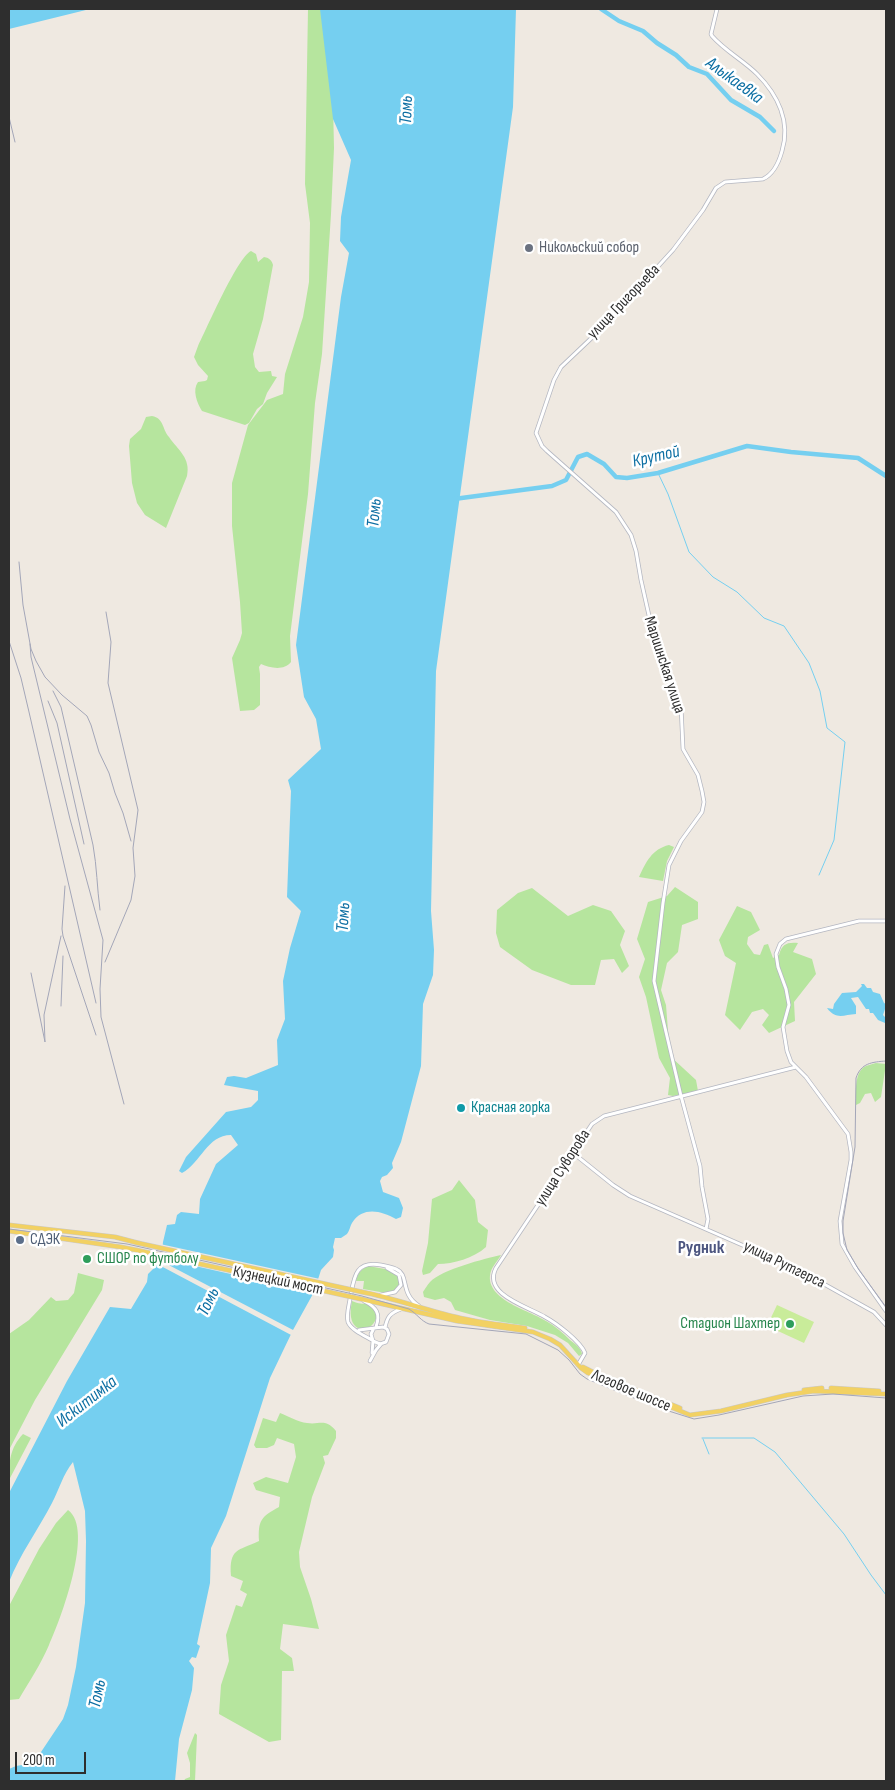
<!DOCTYPE html>
<html>
<head>
<meta charset="utf-8">
<style>
  body { margin:0 }
  #map { position:relative; width:895px; height:1790px; overflow:hidden; background:#efe9e1; font-family:"Sofia Sans Condensed",sans-serif }
  canvas { display:block }
  .frame { position:absolute; inset:0; border:10px solid #2e2e2e; pointer-events:none }
  .scale { position:absolute; left:15px; top:1752px; width:71px; height:22px; box-sizing:border-box; border:2px solid #2e2e2e; border-top:0; padding-left:6px; font-size:15px; line-height:18px; white-space:nowrap; color:#2e2e2e; -webkit-text-stroke:4px #fff; paint-order:stroke }
</style>
</head>
<body>
<div id="map">
<canvas width="895" height="1790"></canvas>
<div class="frame"></div>
<div class="scale">200 m</div>
</div>
<script>
const ctx = document.querySelector('canvas').getContext('2d');
ctx.lineJoin = 'round';
function paint(path, color) {
  ctx.fillStyle = color;
  ctx.fill(path, 'evenodd');
}
function trace(path, color, width, dash) {
  ctx.strokeStyle = color;
  ctx.lineWidth = width;
  ctx.lineCap = dash ? 'butt' : 'round';
  ctx.setLineDash(dash || []);
  ctx.stroke(path);
}
function write(font, color, halo, rows, align = 'center') {
  ctx.font = font + ' "Sofia Sans Condensed",sans-serif';
  ctx.lineWidth = 5;
  ctx.setLineDash([]);
  ctx.textBaseline = 'middle';
  ctx.strokeStyle = halo;
  ctx.fillStyle = color;
  for (const [text, x, y, turn = 0] of rows) {
    ctx.save();
    ctx.translate(x, y);
    ctx.rotate((+turn || 0) * Math.PI / 180);
    ctx.textAlign = isNaN(turn) ? turn : align;
    if (halo) ctx.strokeText(text, 0, 0);
    ctx.fillText(text, 0, 0);
    ctx.restore();
  }
}
const green = new Path2D(`
  M308,9H324L333,104L334,148L331,214L322,354L315,403L308,494L290,636L291,662C284,671 270,668 261,664L259,667L260,674V705L254,710L240,711L232,658L240,640L242,633L240,602L232,526V483L248,425L267,400L283,394L285,374L303,317L309,282L310,223L305,184Z
  M251,251L256,254L258,262L264,257C270,258 272,261 273,265L263,319L253,354L255,367L259,372L271,371L272,376L277,377L267,393L263,404L257,409L249,423L245,425L202,411C197,403 192,390 198,382L205,381L207,380L208,376L198,365L194,357L198,346C207,328 237,258 251,251Z
  M152,416C164,418 162,429 169,437C178,450 191,458 187,476L166,528L145,515L137,503L132,483L129,446L130,439L141,429L146,417Z
  M669,845L674,847L667,861L663,881L639,877C646,862 652,849 669,845Z
  M675,887L698,902V919L682,925L678,952L667,963L661,990L666,1005L670,1056L696,1080L698,1091L673,1096L668,1095L670,1078L659,1058L646,997L639,977L645,959L637,939L648,902L667,896Z
  M532,888L568,916L593,905L611,911L625,931L620,945L629,966L622,973L614,959L601,960L595,985H571L532,970L500,947L496,933L497,910L518,893Z
  M737,906L751,912L760,930L748,937L747,944L754,954L760,955L764,945L768,944L773,958L779,955C782,944 787,942 798,943L793,952L812,959L816,974L794,1002L795,1021L769,1033L762,1025L769,1015L763,1009L752,1012L740,1030L725,1015L736,963L725,956L719,940Z
  M876,1063L886,1064L881,1097L875,1102L871,1093L865,1094L860,1103L856,1105C856,1094 854,1074 864,1067C867,1065 873,1064 876,1063Z
  M459,1180L475,1200L478,1222L488,1230L486,1247C474,1258 453,1264 438,1264L430,1273L423,1275L422,1271L428,1243L432,1199L452,1190Z
  M501,1255C498,1260 493,1266 491,1271C482,1299 529,1310 546,1321C555,1326 563,1333 570,1340C575,1344 581,1348 582,1354L579,1356L568,1343L555,1335L527,1326L490,1320L455,1310L451,1302L444,1298L435,1300L424,1297L423,1292C425,1289 428,1284 430,1282C443,1269 484,1259 501,1255Z
  M368,1266L385,1269L397,1274L401,1283L395,1291L386,1293L363,1289L364,1281H356C357,1274 361,1269 368,1266Z
  M78,1273L104,1280L102,1290L35,1400L9,1450V1334L29,1320L51,1297L56,1301L68,1300L74,1293Z
  M352,1301C366,1308 367,1297 377,1315C374,1332 354,1335 351,1317C350,1312 351,1306 352,1301Z
  M280,1413C288,1416 298,1422 307,1423C320,1425 325,1418 336,1431V1438L328,1455L323,1456L325,1463L312,1497L299,1552L300,1567L311,1599L319,1629L283,1624L280,1649L292,1658L294,1671H282L281,1740L269,1742L219,1714L221,1685L229,1661L226,1635L236,1605L242,1607L247,1594L240,1590L243,1581L231,1576C229,1548 238,1551 259,1541C258,1520 261,1517 279,1507L280,1497L256,1490L253,1483L266,1477L288,1483L296,1457L294,1444L277,1438L274,1445L267,1448H256L254,1445L263,1418L276,1422Z
  M23,1434L31,1438L9,1480C9,1461 10,1448 23,1434Z
  M68,1510C95,1529 60,1621 49,1645C41,1664 29,1682 19,1699L9,1700V1606L39,1549L56,1523Z
  M195,1733L197,1735L195,1781H184L185,1779L190,1777V1763L187,1753Z`);
const pitch = new Path2D(`
  M777,1305L814,1322L804,1343L767,1326Z`);
const water = new Path2D(`
  M9,9H90L9,29Z
  M320,9H516L513,107L436,671L431,911L434,950L433,975L423,1004L421,1066L401,1142L392,1163L393,1168L387,1175L382,1177L380,1181L383,1192L399,1198L403,1208L401,1217L396,1219C381,1211 363,1206 352,1223C350,1226 350,1230 347,1234L341,1238H335L333,1247L334,1250L333,1257L321,1270L314,1292L293,1330L270,1378L226,1516L211,1548L210,1583L197,1644L200,1646L196,1658L192,1657L189,1661L194,1668L192,1690L179,1739L175,1781H9V1769L16,1766L28,1764L37,1758L63,1719L68,1705L76,1667L85,1603L86,1541L85,1511L73,1462C63,1474 59,1490 52,1503C38,1530 20,1554 9,1582V1493L67,1381L110,1307L131,1309L147,1282L148,1274L161,1261L163,1242L167,1225L175,1224L177,1215L181,1212L199,1214L200,1199L216,1164L238,1145L231,1135C207,1135 201,1163 182,1173L179,1171L186,1157L226,1112L251,1107L258,1100V1091L224,1085L227,1077L234,1076L246,1078L278,1065L277,1040L285,1019L283,981L290,948L301,911L287,897L291,791L288,780L321,749L316,719L304,697L296,645L341,297L349,253L340,241L341,217L351,160L333,119Z
  M861,984H864L867,988H871L873,992L880,994L884,1003L886,1004V1009H885L883,1015L886,1018L885,1023L878,1020L873,1013H870L869,1009H866L858,997L851,998L856,1006V1014C843,1015 836,1020 827,1008L833,1009L834,1004L842,993L856,992L862,986Z`);
const pier = new Path2D(`
  M160,1244L320,1279L316,1293L159,1258Z
  M161,1261L295,1331L293,1336L159,1265Z`);
const stream = new Path2D(`
  M658,473L668,494L689,552L713,577L737,592L764,618L784,626L809,663L820,691L827,728L845,742L834,840L819,875
  M702,1438H754L775,1452L844,1534L871,1575L886,1595
  M703,1439L709,1454`);
const river = new Path2D(`
  M601,9L619,21L643,31L657,43L676,55L689,67L707,74L731,100L760,117L774,131
  M454,499L552,486L566,480L578,457L587,454L604,464L616,477L627,478L658,473L747,446L791,452L858,458L886,476`);
const secondary = new Path2D(`
  M886,921H859L786,939L780,944L776,954L778,967L786,989L789,1005L783,1027L787,1051L791,1062L806,1077L848,1134L851,1152V1160L840,1221L842,1244L855,1267L886,1311
  M573,1153L613,1185L630,1196L797,1269L874,1312L886,1325
  M706,1229L708,1219L702,1187L700,1166L681,1096L654,981L663,903L669,865L681,841L702,812L704,802L702,791L698,775L683,749L681,706L652,629L641,580L636,551L631,535L616,512L547,451L542,446L536,433L554,380L561,367L600,330L673,250L703,210L716,188L725,182L763,179C774,174 779,162 782,151C791,122 778,95 757,74C743,60 725,51 712,36L711,34L717,9
  M381,1295L395,1292L401,1285L399,1275L387,1268
  M364,1301C376,1307 381,1313 376,1327
  M385,1328C387,1317 390,1313 401,1309
  M359,1330L383,1327L387,1329L389,1334L386,1342L380,1344L373,1341L371,1334L374,1328
  M372,1340C365,1336 351,1330 348,1322C346,1315 349,1306 350,1299C354,1279 354,1260 381,1265C386,1266 391,1267 396,1269C410,1275 399,1293 419,1306
  M372,1353L373,1341
  M370,1361L376,1350L381,1344
  M578,1365L585,1353C580,1341 556,1323 545,1317C529,1307 482,1295 496,1268L592,1124L604,1116L796,1067`);
const primary = new Path2D(`
  M9,1225L115,1237L138,1243
  M9,1231L121,1247L136,1250
  M362,1292C394,1298 425,1310 456,1317C479,1323 502,1325 525,1328
  M361,1299L457,1321L533,1332L550,1339L560,1345L581,1368L588,1373L690,1415L721,1411L787,1395L814,1391L886,1394
  M583,1367L599,1375
  M629,1387L680,1408
  M831,1388L879,1391
  M804,1390L822,1388`);
const tram = new Path2D(`
  M886,1061C872,1062 861,1063 856,1078L855,1147L843,1221V1233L847,1250L859,1270L886,1307
  M9,1229L127,1244L362,1296L409,1309C417,1314 421,1321 429,1324L526,1334L558,1350L569,1360L580,1374L587,1379L656,1407L694,1419L719,1415L803,1396L833,1394L886,1398`);
const rail = new Path2D(`
  M9,117L15,142
  M19,562L23,605L31,649L36,661L45,677L62,695L87,716L91,725L99,752L109,773L115,793L123,813L131,841
  M9,641L21,678L29,712L96,1003
  M30,644L31,657L70,819L103,940L100,989L101,1017L124,1104
  M53,691L61,707L93,845C97,867 97,888 100,910
  M48,701L57,723L84,844
  M65,886L62,929L63,936L96,1035
  M105,962L131,900L135,876L133,848L138,810L108,683L111,642L106,612
  M31,973L45,1042L44,1015L61,936
  M61,1006L63,956`);
const primaryBridge = new Path2D(`
  M138,1243L362,1292
  M136,1250L361,1299`);
const markers = [
  [529,248,5,"#6b7280"],
  [461,1108,5,"#0f9aa8"],
  [20,1240,5,"#5c6f8a"],
  [87,1259,5,"#2e9e5b"],
  [790,1324,5,"#2e9e5b"]
];
const worshipNames = [
  ["Никольский собор",539,248]
];
const streetNames = [
  ["улица Григорьева",624,302,-46],
  ["Мариинская улица",664,665,72],
  ["улица Суворова",563,1168,-57],
  ["улица Рутгерса",784,1265,26],
  ["Кузнецкий мост",278,1281,12],
  ["Логовое шоссе",631,1391,23]
];
const cultureNames = [
  ["Красная горка",471,1108]
];
const serviceNames = [
  ["СДЭК",30,1240]
];
const leisureNames = [
  ["СШОР по футболу",97,1259],
  ["Стадион Шахтер",780,1324,"right"]
];
const waterNames = [
  ["Алыкаевка",734,81,36],
  ["Томь",407,110,-88],
  ["Крутой",656,457,-13],
  ["Томь",375,513,-85],
  ["Томь",344,917,-87],
  ["Томь",209,1302,-64],
  ["Искитимка",87,1402,-38],
  ["Томь",98,1694,-78]
];
const neighbourhoodNames = [
  ["Рудник",701,1248]
];
paint(green, '#b6e59e');
paint(pitch, '#c9ec9a');
paint(water, '#75cff0');
paint(pier, '#efe9e1');
trace(stream, '#75cff0', 1);
trace(river, '#75cff0', 4.5);
trace(secondary, '#b4b7c1', 4.5);
trace(primary, '#c9c9c9', 5);
trace(secondary, '#fff', 3);
trace(primary, '#f2d163', 4);
trace(tram, '#a3a6b8', 1);
trace(rail, '#a3a6b8', 1);
trace(primaryBridge, '#c9c9c9', 5, []);
trace(primaryBridge, '#f2d163', 4);
for (const [x, y, r, color] of markers) {
  const dot = new Path2D();
  dot.arc(x, y, r, 0, 2 * Math.PI);
  ctx.fillStyle = color;
  ctx.fill(dot);
  trace(dot, '#fff', 2);
}
write('16px', '#5b616d', '#fff', worshipNames, 'left');
write('16px', '#2e2e2e', '#fff', streetNames);
write('16px', '#0d838f', '#fff', cultureNames, 'left');
write('16px', '#4e5e75', '#fff', serviceNames, 'left');
write('16px', '#27864d', '#fff', leisureNames, 'left');
write('italic 18px', '#0d6fa3', '#fff', waterNames);
write('bold 18px', '#4d5680', '#fff', neighbourhoodNames);
</script>
</body>
</html>
